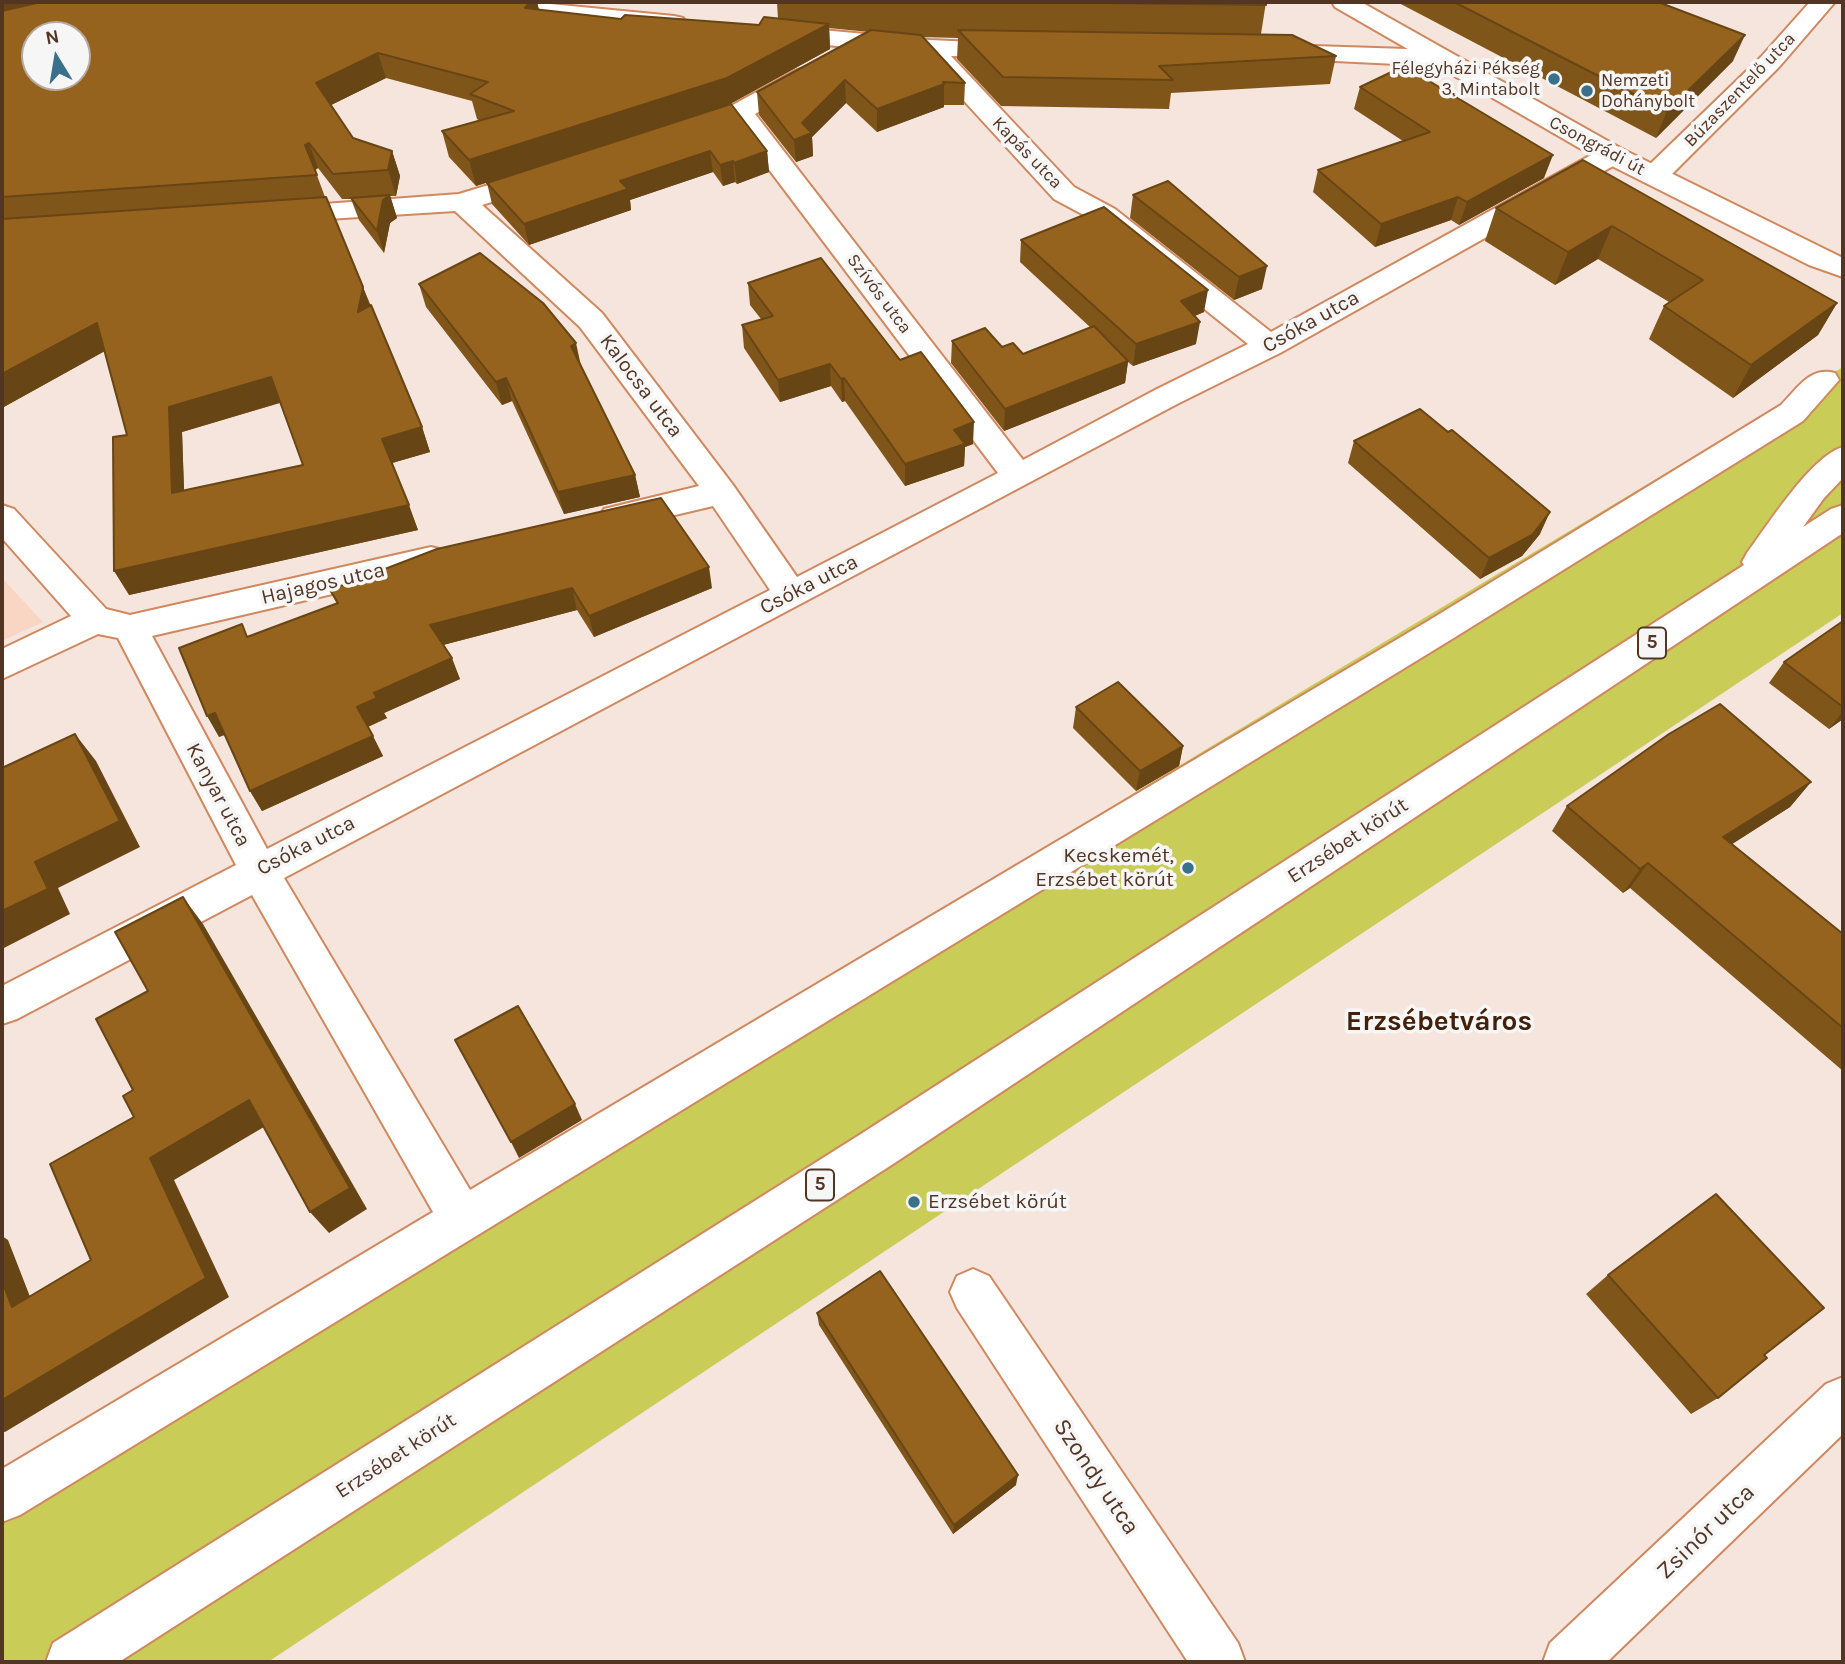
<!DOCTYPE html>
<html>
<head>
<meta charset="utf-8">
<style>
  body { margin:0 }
  #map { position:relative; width:1845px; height:1664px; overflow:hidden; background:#f5e5dd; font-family:Karla,sans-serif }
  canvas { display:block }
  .frame { position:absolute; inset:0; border:4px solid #533523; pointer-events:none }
  .north { position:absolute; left:21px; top:21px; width:70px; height:70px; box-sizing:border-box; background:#f6f6f6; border:2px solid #b5a9a2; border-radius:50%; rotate:349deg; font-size:19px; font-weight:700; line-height:28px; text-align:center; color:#533523 }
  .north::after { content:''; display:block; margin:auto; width:24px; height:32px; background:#39718b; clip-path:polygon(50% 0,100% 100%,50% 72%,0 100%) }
</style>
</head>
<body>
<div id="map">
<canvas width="1845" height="1664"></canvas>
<div class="frame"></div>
<div class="north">N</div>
</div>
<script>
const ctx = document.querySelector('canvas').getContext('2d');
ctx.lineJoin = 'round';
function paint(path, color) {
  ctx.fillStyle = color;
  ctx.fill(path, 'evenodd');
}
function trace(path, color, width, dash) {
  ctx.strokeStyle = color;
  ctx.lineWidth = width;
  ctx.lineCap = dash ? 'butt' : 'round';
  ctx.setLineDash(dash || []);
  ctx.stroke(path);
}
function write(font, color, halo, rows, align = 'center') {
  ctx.font = font + ' Karla,sans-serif';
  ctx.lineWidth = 7;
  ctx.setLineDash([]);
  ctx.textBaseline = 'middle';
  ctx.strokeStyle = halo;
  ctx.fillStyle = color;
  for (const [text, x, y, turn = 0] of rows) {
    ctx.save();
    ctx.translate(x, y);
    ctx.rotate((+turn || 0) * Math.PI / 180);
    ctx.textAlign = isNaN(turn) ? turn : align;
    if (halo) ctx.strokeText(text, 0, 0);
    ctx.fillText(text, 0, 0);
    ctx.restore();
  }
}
const built = new Path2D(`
  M2,578L43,622L2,641Z`);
const green = new Path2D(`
  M1843,367V613L268,1662H2V1480L1314,684Z`);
const street = new Path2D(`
  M444,2H530L674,16L683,18L686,23L683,28L674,30L456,9L447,7Z
  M1810,2H1835L1779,67L1664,182L1654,184L1644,182L1640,176L1644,170L1761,57Z
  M779,26L930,40L1017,44L1021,49L1017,54L1008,57L951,56L1074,187L1115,209L1271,332L1602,149L1612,147L1622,149L1626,155L1622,161L1280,353L1179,403L284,878L470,1190L1428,621L1781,405C1797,389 1810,366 1835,373L1839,380L1803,421L1452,639L20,1515L2,1522V1469L433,1212L252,895L17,1019L2,1024V986L236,865L118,638L98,634L2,679V649L71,616L2,538V505L14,509L106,609L130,615L431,547L443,550L448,559L443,568L431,571L152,636L267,849L770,590L713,506L616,529L604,525L599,517L604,509L699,486L580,327L455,211L280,222L270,220L266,214L270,208L459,194L541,169L551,171L555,177L551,183L482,205L602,313L733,485L797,577L998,473L734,123L688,137L679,135L675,129L679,123L731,106L795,71L804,68L813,71L817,76L813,81L755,114L1023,460L1157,389L1248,344L1095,221L1054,199L922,55L770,39L766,34L770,29Z
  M1282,45L1438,50L1447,53L1451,58L1447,63L1438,66L1273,58L1269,53L1273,48Z
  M973,1269L989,1276L1238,1643L1245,1662H1188L957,1308L950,1292L957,1276Z
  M1843,1377V1434L1607,1662H1543L1550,1643L1826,1384Z`);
const secondary = new Path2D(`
  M1332,2H1361L1622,149L1843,258V277L1809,265L1602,161L1335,7Z`);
const primary = new Path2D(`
  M1843,447V478L1824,498L1803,527L1831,509L1843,505V533L893,1164L119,1662H46L53,1643L861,1134L1744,565L1742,562L1747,553C1768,525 1811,456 1843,447Z`);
const wall = new Path2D(`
  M2,2H537L539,10L621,19L759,25L778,19L777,2H1266L1261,34L1336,56L1330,84L1171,93L1169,109L1001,106L957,59L958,38L922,37L965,83L964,105H944V107L877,132L846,103L812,137L813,156L796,162L759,115L757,92L869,32L829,28L830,49L730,104L476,186L449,157L442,131L480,121L477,119L472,101L386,78L331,105L353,138L392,151L400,176L396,196H390L397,218L390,223L384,253L359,220L351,199H342L318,168L315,170L325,197L422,427L430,452L392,463L418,530L129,595L127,435L105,351L2,408ZM280,403L303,465L184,491L182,432Z
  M1397,2H1658L1733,61L1656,138Z
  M1360,87L1544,178L1459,225L1451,220L1375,247L1313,192L1318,170L1403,141L1354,109Z
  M731,104L767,151L769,172L737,184L735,182L723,186L713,172L630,200L631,210L529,245L492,204L487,183Z
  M1583,160L1837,303L1818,335L1733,398L1649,339L1664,306L1669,302L1598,259L1555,285L1485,241L1496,208Z
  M1133,195L1262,289L1234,300L1130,218Z
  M1021,240L1204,312L1195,316L1196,344L1133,366L1128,362L1125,383L1004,431L951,363L952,341L1002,347L1023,354L1091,328L1020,262Z
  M748,283L900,360L973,444L965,447L964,466L905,486L845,401L842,402L831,386L780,402L744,348L742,325L761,319L750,305Z
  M419,284L635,475L640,497L564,514L512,401L502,405L426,307Z
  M1354,441L1540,534L1522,556L1480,579L1348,463Z
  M712,588L594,637L577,610L443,645L460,679L384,713L387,718L368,727L383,756L262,811L250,791L225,735L219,737L248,637L337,604L330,590Z
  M1843,621V719L1829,729L1769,683L1784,662Z
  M1076,707L1183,746L1179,766L1136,791L1073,728Z
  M1811,782L1790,807L1732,844L1843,934V1071L1630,888L1623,893L1552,831L1567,806Z
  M1608,1275L1718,1398L1691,1414L1586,1294Z
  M817,1313L1016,1485L953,1534L819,1325Z`);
const shadedWall = new Path2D(`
  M2,2H80L2,19Z
  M530,2H537L541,20L525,8Z
  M829,24L830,49L730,104L476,186L469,160Z
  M1745,35L1733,61L1656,138L1667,111Z
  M378,53L386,78L325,108L316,83Z
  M845,80L846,103L812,137L813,156L796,162L794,140L802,123Z
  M944,84V107L877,132V109Z
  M309,143L318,168L314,171L305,145Z
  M392,151L400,176L396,196L388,170Z
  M710,151L713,172L630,200L631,210L529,245L524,224L620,181Z
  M767,151L769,172L737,184L734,163Z
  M1553,155L1544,178L1459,225L1467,202Z
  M733,161L735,182L723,186L720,165Z
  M390,195L397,218L390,223L384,253L377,231L383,200Z
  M1458,197L1451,220L1375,247L1381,224Z
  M1612,226L1598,259L1555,285L1568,252Z
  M1267,266L1262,289L1234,300L1239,277Z
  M363,287L372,312H358Z
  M1208,290L1204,312L1177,323L1181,301Z
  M1837,303L1818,335L1733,398L1751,365Z
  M1200,322L1196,344L1133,366L1136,344Z
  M97,323L110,348L2,408V374Z
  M576,343L581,366L571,346Z
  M1128,361L1125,383L1004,431L1005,409Z
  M830,364L831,386L780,402L778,380Z
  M271,377L282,402L182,432L185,518L172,493L169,407Z
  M506,378L512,401L502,405L496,382Z
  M844,378L845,401L842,402L841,379Z
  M974,422L973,444L965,447L964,466L905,486V464L954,430Z
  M422,427L430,452L392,463L382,439Z
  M635,475L640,497L564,514L558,492Z
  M409,505L418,530L129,595L114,571Z
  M1550,512L1540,534L1522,556L1480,579L1489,558Z
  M709,567L712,588L594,637L589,616Z
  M572,588L577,610L439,646L430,625Z
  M452,658L460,679L384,713L387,718L367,727L357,707L374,693Z
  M1843,711V719L1829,729Z
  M215,713L227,733L219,737L207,716Z
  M75,734L96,761L140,847L58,888L70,914L2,949V911L35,862Z
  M373,736L383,756L262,811L250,791Z
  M1183,746L1179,766L1136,791L1140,771Z
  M1811,782L1790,807L1704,862L1723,837Z
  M1648,863L1630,888L1623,893L1640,869Z
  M183,897L203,924L367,1209L329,1233L310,1212Z
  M249,1100L269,1124L174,1180L229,1297L5,1432L2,1431V1400L206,1278L150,1158Z
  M575,1104L582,1120L519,1158L511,1142Z
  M2,1236L8,1240L41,1325L12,1307L2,1281Z
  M1018,1475L1016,1485L953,1534L954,1525Z`);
const building = new Path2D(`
  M41,2H530L525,8L621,19L625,15L759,25L764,17L829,24L727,78L469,160L442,131L514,111L470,94L488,82L378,53L316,83L353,138L392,151L388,170L333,174L309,143L305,145L317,175L2,197V11ZM35,35H77V77H35Z
  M1024,2H1266V5Z
  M1454,2H1658L1745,35L1667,111Z
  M871,30L921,35L965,83L943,82L944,84L877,109L845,80L802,123L812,133L794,140L757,92Z
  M958,30L1292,35L1336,56L1159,66L1173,80L1003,77Z
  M1404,66L1553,155L1467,202L1458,197L1381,224L1318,170L1430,132L1360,87Z
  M731,104L767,151L734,163L733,161L720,165L710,151L620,181L628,189L524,224L487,183Z
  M1583,160L1837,303L1751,365L1664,306L1703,280L1612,226L1568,252L1496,208Z
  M1168,181L1267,266L1239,277L1133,195Z
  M390,195L383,200L377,231L351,198Z
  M326,197L363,287L358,312L371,305L422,427L382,439L409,505L114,571L113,437L127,435L97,323L2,374V219ZM271,377L303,465L172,493L169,407Z
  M1104,207L1208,290L1181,301L1200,322L1136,344L1021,240Z
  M480,253L543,303L576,343L571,346L635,475L558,492L506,378L496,382L419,284Z
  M821,258L900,360L921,352L974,422L954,430L965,444L905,464L844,378L841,379L830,364L778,380L742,325L773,316L748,283Z
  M1094,326L1128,361L1005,409L952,341L985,328L1002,347L1013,343L1023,354Z
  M1420,409L1448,432L1452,430L1550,512L1532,535L1489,558L1354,441Z
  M661,498L709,567L589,616L572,588L430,625L452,658L374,693L377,698L357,707L373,736L250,791L215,713L207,716L179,648L242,624L247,637L338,603L330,590L437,549Z
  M1843,621V707L1784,662Z
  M1118,682L1183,746L1140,771L1076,707Z
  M1720,704L1811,782L1723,837L1843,934V1028L1648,863L1640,869L1567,806L1669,734Z
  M75,734L120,821L35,862L48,889L2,911V768Z
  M183,897L350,1188L310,1212L249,1100L150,1158L206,1278L2,1400V1281L12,1307L91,1260L50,1164L134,1117L123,1096L133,1090L96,1019L148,991L115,932Z
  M518,1006L575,1104L511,1142L455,1040Z
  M1716,1194L1824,1308L1764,1355L1767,1358L1718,1398L1608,1275Z
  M880,1271L1018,1475L954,1525L817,1313Z`);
const markers = [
  [1554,79,7,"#39718b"],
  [1587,91,7,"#39718b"],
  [1188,868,7,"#39718b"],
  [914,1202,7,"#39718b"]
];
const farPoinames = [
  ["Félegyházi Pékség",1540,69],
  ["3. Mintabolt",1540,90],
  ["Nemzeti",1601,81,"left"],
  ["Dohánybolt",1601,102,"left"]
];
const farStreetnames = [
  ["Búzaszentelő utca",1740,90,-46],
  ["Csongrádi út",1597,146,28],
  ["Kapás utca",1027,153,46],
  ["Szívós utca",879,294,53]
];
const shields = [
  [1652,643,28],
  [820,1185,28]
];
const shieldNames = [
  ["5",1652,643],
  ["5",820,1185]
];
const streetNames = [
  ["Csóka utca",1311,322,-29],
  ["Kalocsa utca",641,386,53],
  ["Hajagos utca",323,584,-13],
  ["Csóka utca",809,585,-27],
  ["Kanyar utca",218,795,62],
  ["Erzsébet körút",1348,841,-33],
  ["Csóka utca",306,846,-27],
  ["Erzsébet körút",396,1456,-33]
];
const poiNames = [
  ["Kecskemét,",1174,856],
  ["Erzsébet körút",1174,880],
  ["Erzsébet körút",928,1202,"left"]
];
const nearStreetnames = [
  ["Szondy utca",1096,1477,56],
  ["Zsinór utca",1706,1532,-44]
];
const districtNames = [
  ["Erzsébetváros",1439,1022]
];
paint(built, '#f8d6c3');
paint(green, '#c9cc57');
trace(street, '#d0885f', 4);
trace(secondary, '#d0885f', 4);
trace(primary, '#d0885f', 4);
paint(street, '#fff');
paint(secondary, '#fff');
paint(primary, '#fff');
paint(wall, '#805519');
paint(shadedWall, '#684514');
paint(building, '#95631d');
trace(building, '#684514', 2);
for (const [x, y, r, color] of markers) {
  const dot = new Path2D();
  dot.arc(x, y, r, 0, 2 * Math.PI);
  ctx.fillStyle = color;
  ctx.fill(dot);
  trace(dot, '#f6f6f6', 2.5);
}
write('18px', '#533523', '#f6f6f6', farPoinames, 'right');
write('18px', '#533523', '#f6f6f6', farStreetnames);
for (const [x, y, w] of shields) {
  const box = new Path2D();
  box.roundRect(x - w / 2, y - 15.5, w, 31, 5);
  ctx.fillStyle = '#f6f6f6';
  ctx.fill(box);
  trace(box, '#533523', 2);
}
write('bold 19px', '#533523', null, shieldNames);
write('21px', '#533523', '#f6f6f6', streetNames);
write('21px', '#533523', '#f6f6f6', poiNames, 'right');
write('24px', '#533523', '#f6f6f6', nearStreetnames);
write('bold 28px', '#422009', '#f6f6f6', districtNames);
</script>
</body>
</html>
